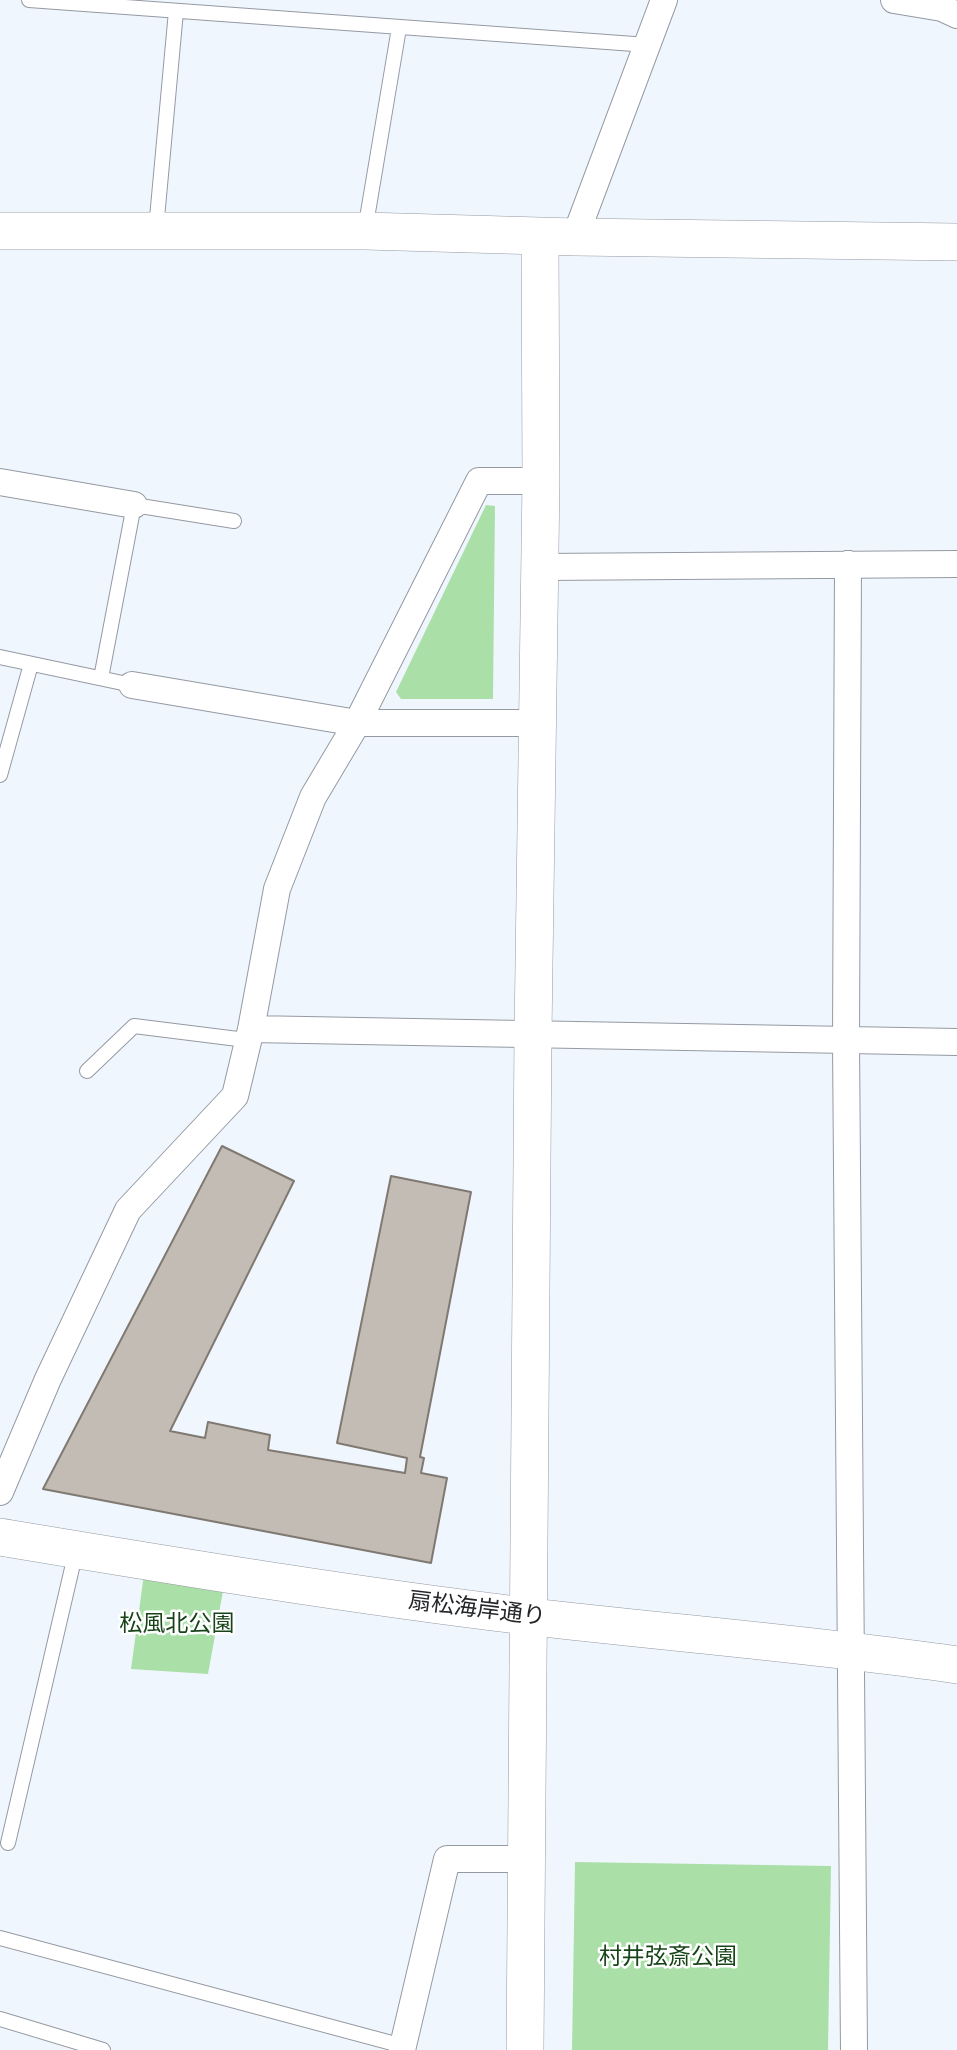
<!DOCTYPE html>
<html>
<head>
<meta charset="utf-8">
<style>
  body { margin:0 }
  canvas { display:block; background:#f0f6fe }
</style>
</head>
<body>
<canvas width="957" height="2050"></canvas>
<script>
const ctx = document.querySelector('canvas').getContext('2d');
ctx.lineJoin = 'round';
function paint(path, color) {
  ctx.fillStyle = color;
  ctx.fill(path, 'evenodd');
}
function trace(path, color, width, dash) {
  ctx.strokeStyle = color;
  ctx.lineWidth = width;
  ctx.lineCap = dash ? 'butt' : 'round';
  ctx.setLineDash(dash || []);
  ctx.stroke(path);
}
function write(font, color, halo, rows, align = 'center') {
  ctx.font = font + ' Raleway,"Noto Sans JP",sans-serif';
  ctx.lineWidth = 5;
  ctx.setLineDash([]);
  ctx.textBaseline = 'middle';
  ctx.strokeStyle = halo;
  ctx.fillStyle = color;
  for (const [text, x, y, turn = 0] of rows) {
    ctx.save();
    ctx.translate(x, y);
    ctx.rotate((+turn || 0) * Math.PI / 180);
    ctx.textAlign = isNaN(turn) ? turn : align;
    if (halo) ctx.strokeText(text, 0, 0);
    ctx.fillText(text, 0, 0);
    ctx.restore();
  }
}
const green = new Path2D(`
  M486,505L495,506L493,699H401L396,692Z
  M144,1574L223,1591L208,1674L131,1669Z
  M575,1862L831,1866L828,2050H572Z`);
const building = new Path2D(`
  M222,1146L294,1181L170,1431L205,1438L208,1422L270,1435L268,1450L405,1473L407,1458L337,1443L391,1176L471,1192L420,1457L424,1458L421,1473L447,1478L431,1563L43,1489Z`);
const lane = new Path2D(`
  M29,0L648,45
  M156,229L176,11
  M365,230L399,28
  M0,657L132,685
  M101,678L134,505L234,521
  M0,775L31,664
  M87,1071L134,1026L246,1040
  M8,1843L76,1551
  M0,1938L403,2046
  M0,2019L103,2050`);
const street = new Path2D(`
  M894,0L942,8L957,15
  M575,237L664,0
  M0,482L134,505
  M848,564L846,1042L854,2050
  M540,567L957,564
  M132,685L357,723H538
  M251,1029L957,1042
  M0,1492L48,1379L128,1210L235,1096L251,1029L277,889L313,797L357,723L479,481H541
  M402,2050L447,1859H526`);
const secondary = new Path2D(`
  M0,231H365L575,237L957,242
  M0,1537C175,1566 349,1595 525,1616C669,1633 813,1644 957,1665
  M525,2050L533,1034L541,481L540,236`);
const streetNames = [
  ["扇松海岸通り",477,1609,7]
];
const parkNames = [
  ["松風北公園",177,1624],
  ["村井弦斎公園",668,1957]
];
paint(green, '#aae0a8');
paint(building, '#c2bcb4');
trace(building, '#7f7972', 2);
trace(lane, '#959aa2', 16);
trace(street, '#959aa2', 28);
trace(secondary, '#959aa2', 38);
trace(lane, '#fff', 14);
trace(street, '#fff', 26);
trace(secondary, '#fff', 37);
write('23px', '#242629', '#fff', streetNames);
write('23px', '#164317', '#fff', parkNames);
</script>
</body>
</html>
